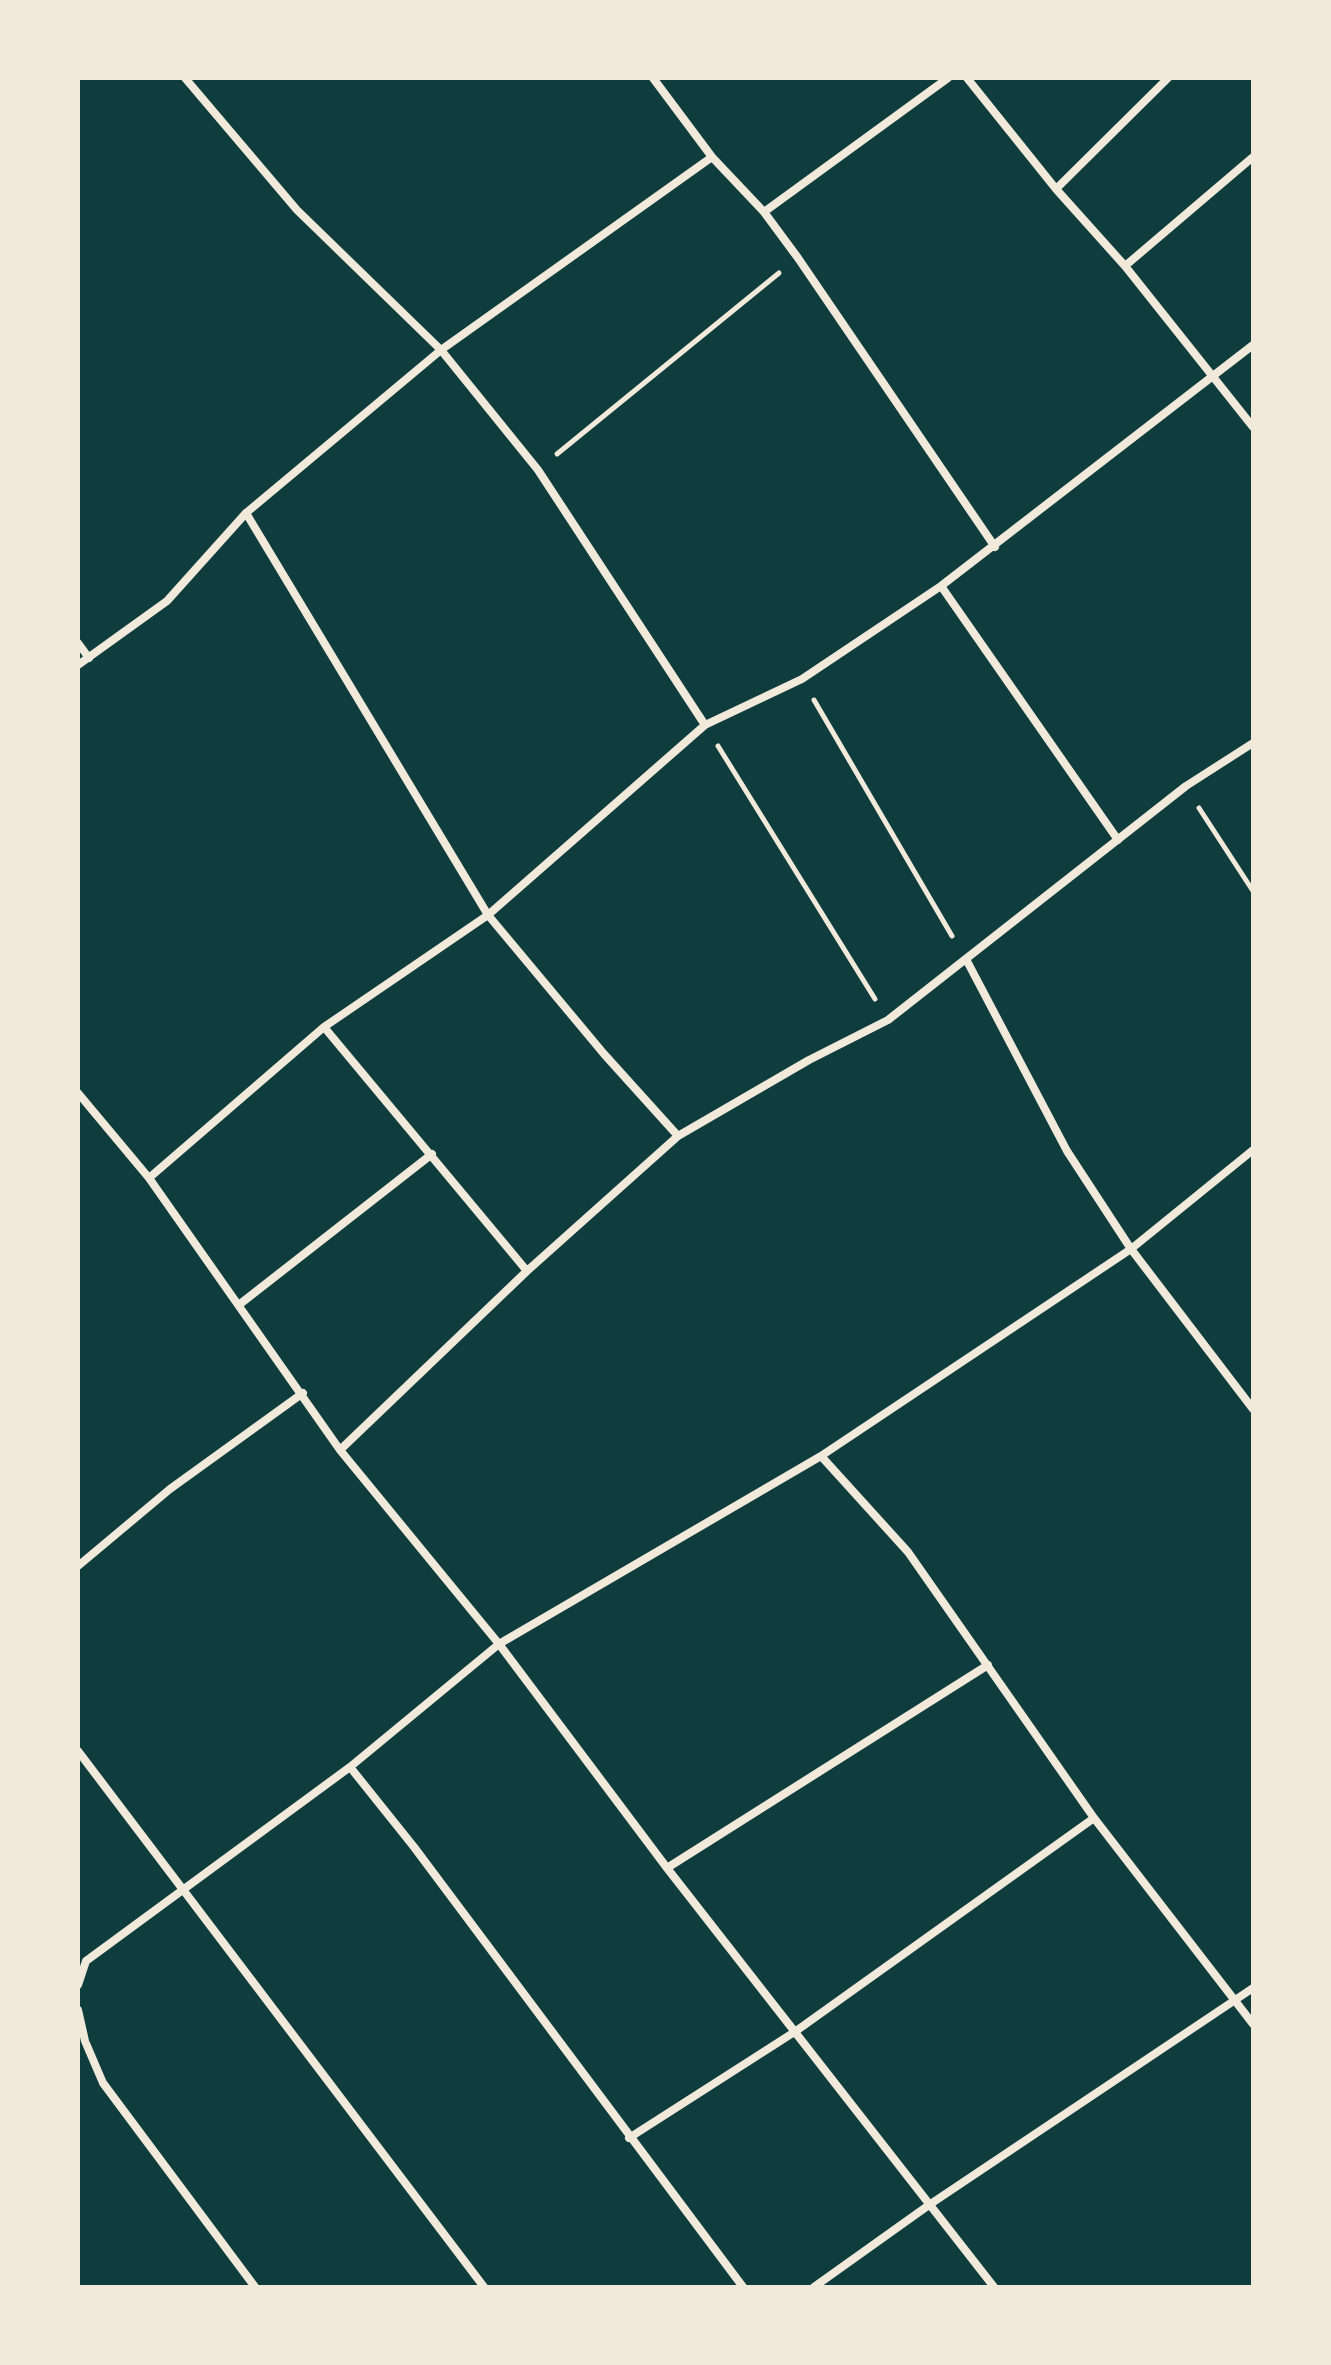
<!DOCTYPE html>
<html>
<head>
<meta charset="utf-8">
<style>
  body { margin:0 }
  #map { position:relative; width:1331px; height:2365px; overflow:hidden; background:#0f3d3e; font-family:"Noto Sans",sans-serif }
  canvas { display:block }
  .frame { position:absolute; inset:0; border:80px solid #f1e9da; pointer-events:none }
</style>
</head>
<body>
<div id="map">
<canvas width="1331" height="2365"></canvas>
<div class="frame"></div>
</div>
<script>
const ctx = document.querySelector('canvas').getContext('2d');
ctx.lineJoin = 'round';
function trace(path, color, width, dash) {
  ctx.strokeStyle = color;
  ctx.lineWidth = width;
  ctx.lineCap = dash ? 'butt' : 'round';
  ctx.setLineDash(dash || []);
  ctx.stroke(path);
}
const path = new Path2D(`
  M557,454L779,273
  M814,700L952,936
  M718,746L875,999
  M1199,808L1253,891`);
const minor = new Path2D(`
  M185,78L297,210L441,350L538,470L705,725
  M653,78L712,157L764,212L798,258L995,547
  M967,78L1056,189L1125,266L1253,427
  M1056,189L1168,78
  M764,212L948,78
  M1125,266L1253,157
  M246,513L488,915L604,1054L678,1136
  M941,586L1118,840
  M78,643L89,658
  M78,665L167,601L246,513L441,350L712,157
  M967,961L1067,1151L1131,1249L1253,1409
  M324,1027L527,1271
  M78,1093L149,1178L340,1450L499,1644L667,1868L994,2287
  M149,1178L324,1027L488,915L705,725L802,679L941,586L1253,345
  M240,1304L432,1154
  M340,1450L527,1271L678,1136L809,1060L888,1020L1186,786L1253,743
  M821,1456L1131,1249L1253,1150
  M78,1566L170,1489L303,1393
  M78,1751L484,2287
  M350,1767L414,1847L743,2287
  M667,1868L988,1665
  M78,1985L86,1961L350,1767L499,1644L821,1456L908,1552L1094,1818L1253,2024
  M78,2010L85,2041L103,2083L255,2287
  M629,2138L796,2031L1094,1818
  M814,2287L929,2205L1253,1988`);
trace(path, '#f1e9da', 5);
trace(minor, '#f1e9da', 8);
</script>
</body>
</html>
